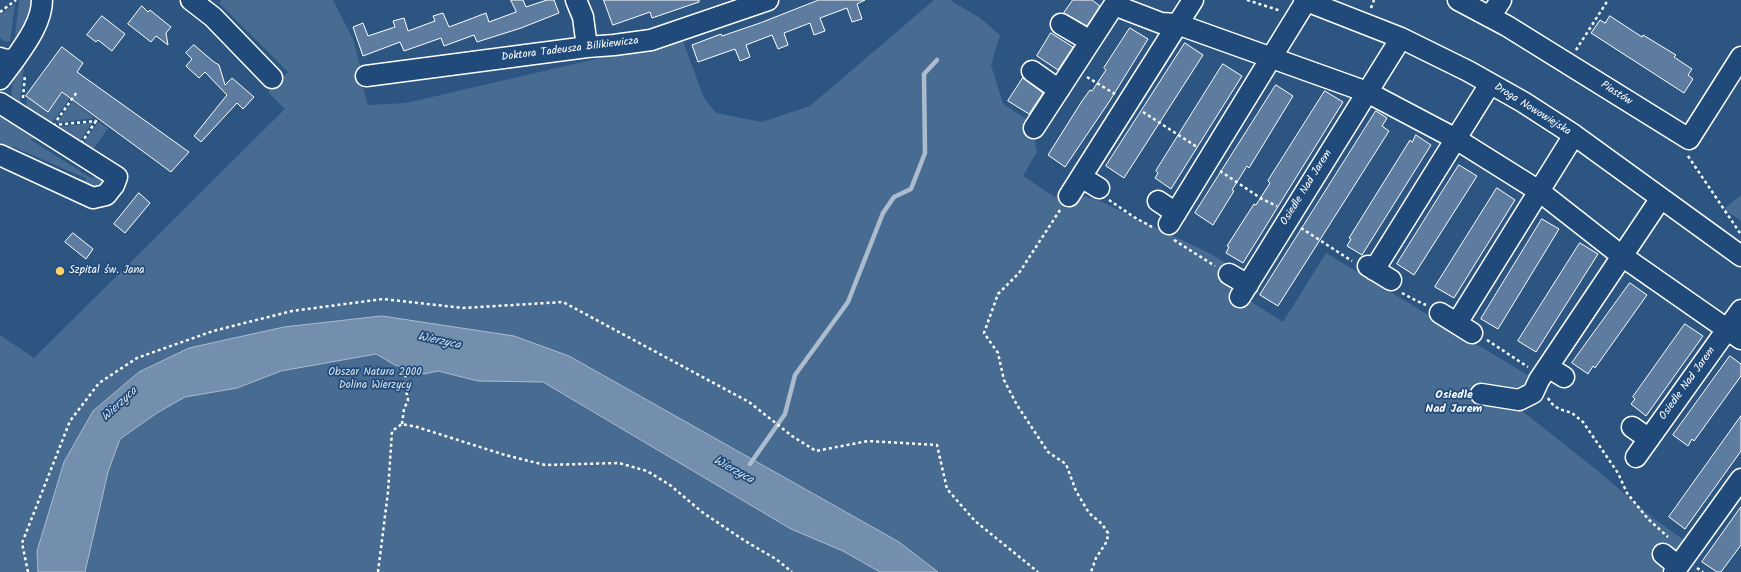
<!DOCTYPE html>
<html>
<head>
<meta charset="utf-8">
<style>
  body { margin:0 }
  canvas { display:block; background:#2c5582 }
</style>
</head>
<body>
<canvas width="1741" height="572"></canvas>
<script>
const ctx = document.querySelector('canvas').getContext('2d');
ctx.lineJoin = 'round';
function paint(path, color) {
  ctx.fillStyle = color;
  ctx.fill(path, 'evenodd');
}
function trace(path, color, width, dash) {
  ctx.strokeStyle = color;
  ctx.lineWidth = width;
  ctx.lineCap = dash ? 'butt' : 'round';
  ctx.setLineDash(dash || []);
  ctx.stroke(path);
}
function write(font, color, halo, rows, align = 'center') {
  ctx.font = font + ' Kalam,sans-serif';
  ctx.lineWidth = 3.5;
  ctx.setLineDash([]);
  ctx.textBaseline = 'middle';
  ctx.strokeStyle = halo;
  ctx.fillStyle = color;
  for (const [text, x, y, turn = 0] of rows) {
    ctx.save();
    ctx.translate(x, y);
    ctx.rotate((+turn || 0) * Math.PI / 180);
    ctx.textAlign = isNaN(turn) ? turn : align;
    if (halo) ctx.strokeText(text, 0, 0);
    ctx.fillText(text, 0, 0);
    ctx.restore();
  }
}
const green = new Path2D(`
  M19,0H34L33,10L14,46Z
  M221,0H333L353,39L361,69V80L368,105L406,103L682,39L704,98L716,113L762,122L810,106L934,0H950L980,18L1000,35L991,65L1003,104L1031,122L1037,152L1023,176L1055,197L1059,191L1096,199L1209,253L1241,272V299L1250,301L1283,322L1326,253L1544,385L1521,410L1598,471L1653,518L1685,541L1662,572H0V335L34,358L285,109L268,92L288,72L219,3Z
  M15,4L10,41L6,42L0,38V14Z
  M24,65L19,112C6,94 11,80 24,65Z
  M68,86L74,92L52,123H46L26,109L27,97L48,112Z
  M73,101L94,118L57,123Z
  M0,108L42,135L31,140L91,178L100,173L107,178L100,190L78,186L87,179L14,147L0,151Z
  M98,122L108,128L92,151L79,150Z
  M92,123L77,145L51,128Z
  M1741,195V221L1724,209Z`);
const water = new Path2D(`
  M382,316L514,336L569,356L899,542L938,572H880L843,551L791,529L543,382L478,381L438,371L424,374L395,365L376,354L281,371L237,388L185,397L157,413L120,439L108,472L85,572H38L37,551L64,462L93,411L139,372L189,348L284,327Z`);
const stream = new Path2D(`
  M750,464L785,414L795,375L848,302L883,213L894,197L911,189L925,153L924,74L937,60`);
const building = new Path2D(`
  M511,0H523L526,7L547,0H554L559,13L521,28L477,42L474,35L444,46L441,38L404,51L400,42L363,56L353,27L363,23L368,36L395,27L393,21L404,18L408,31L435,21L433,16L443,13L449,27L486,13L489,22L516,12Z
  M604,0H699V2L652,18L650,12L613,25Z
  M819,0H865L857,4L862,19L852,22L847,8L820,18L825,31L814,35L810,23L784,33L788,45L778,49L772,35L746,45L750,57L740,61L735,49L698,62L692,45L721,34L722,36L760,23Z
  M1073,0H1092L1100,6L1087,26L1064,13Z
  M142,6L148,12L150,10L171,27L166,33L168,45L156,36L151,42L128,24Z
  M102,16L125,34L112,51L98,40L96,42L87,35Z
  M1610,16L1642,37L1643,35L1676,55L1674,57L1692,69L1688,75L1693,79L1684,93L1591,33L1600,20L1605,23Z
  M1130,28L1148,39L1109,102L1065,167L1048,155L1082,101L1090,90L1092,91L1106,70L1104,68Z
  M1051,33L1073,47L1058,70L1037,56Z
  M1185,43L1203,55L1124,178L1106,166Z
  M194,45L214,62L219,65L225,85L232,78L254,97L243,109L237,103L201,142L194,136L227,95L205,72L199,78L186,66L192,59L186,53Z
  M62,47L83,63L77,72L189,152L171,172L62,92L48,112L26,96Z
  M1223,64L1242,76L1171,189L1155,178L1158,173L1156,171Z
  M1023,78L1043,93L1029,114L1008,101Z
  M1276,85L1293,96L1249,168L1247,166L1232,190L1234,191L1213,225L1195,213Z
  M1325,91L1343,102L1243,263L1226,253L1229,247L1227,246L1254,204L1256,205L1270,183L1268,181Z
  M1376,111L1387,118L1382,126L1389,131L1278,306L1260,295Z
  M1416,135L1431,145L1362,255L1347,246L1351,239L1349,238L1410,140L1412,142Z
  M1459,165L1477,176L1414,275L1397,264Z
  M1497,188L1515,200L1454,298L1435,287Z
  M139,193L150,203L125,233L114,224Z
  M1542,219L1559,229L1498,329L1481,319Z
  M73,233L93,249L86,259L65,242Z
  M1580,243L1598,254L1536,352L1518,341Z
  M1630,283L1647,295L1595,368L1593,366L1588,374L1572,363Z
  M1685,324L1703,336L1646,416L1631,404L1635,399L1633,397Z
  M1730,356L1741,364V376L1694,441L1692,439L1688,446L1673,435Z
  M1741,416V451L1685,529L1669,517Z
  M1741,507V545L1721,572H1717L1702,562Z`);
const path = new Path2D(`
  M1247,0L1281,11
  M1371,8L1374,0
  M0,12L16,0
  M1576,50L1608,0
  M1087,77L1115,94
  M23,98L25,75
  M1143,112L1197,147
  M57,120L77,92
  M96,121L78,148L43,126Z
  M1688,156L1740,233
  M1220,171L1262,199L1277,206
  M1109,200L1134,217L1152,227
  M1060,210L1019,273L998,294L984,333L998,353L1004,380L1017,405L1048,452L1066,464L1076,491L1089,513L1102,524L1108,533L1107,541L1096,558L1091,572
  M1301,228L1352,261
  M1174,240L1215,266
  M1402,293L1415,300L1426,305
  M1487,340L1528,367
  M1548,398L1551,403L1559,409L1572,413L1583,422L1618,473L1627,493L1648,519L1668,537
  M402,424L404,409L408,400L405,385L406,372
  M1697,568L1703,572
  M28,572L22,543L70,421L99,383L137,358L213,331L292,311L383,299L463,308L563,302L749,402L792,436L816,451L868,441L937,445L947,489L975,521L1038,572
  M378,572L388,492L392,431L402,424L417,427L505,455L545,465L619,463L647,471L670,485L702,512L745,541L776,559L792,572`);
const minor = new Path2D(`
  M191,0L213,17L272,78
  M576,0L583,17L587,47
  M1304,0L1401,38L1468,71L1523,102L1574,135L1741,256
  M1458,0L1507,26L1689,139L1741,57
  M1490,17L1501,0
  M1061,24L1090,41
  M0,58L5,60L15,59C27,42 42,21 42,0
  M1032,71L1059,90
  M366,76L587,47L614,45L651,40L768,0
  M0,79L15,59
  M0,103L117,177L114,185L106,195L93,198L0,155
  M1034,128L1114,5L1161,23L1177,24L1367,92L1456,139L1539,191L1622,256L1741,339
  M1081,177L1099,188
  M1069,196L1193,0
  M1158,201L1176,213
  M1169,224L1306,1
  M1368,266L1391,280
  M1374,270L1490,84
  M1229,274L1248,285
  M1240,297L1401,38
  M1440,313L1472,333
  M1457,323L1574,135
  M1548,367L1564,377
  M1481,394L1519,400L1533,393L1539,380L1661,198
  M1632,427L1649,439
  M1636,457L1741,310
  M1663,554L1678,566
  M1674,572L1741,479`);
const markers = [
  [60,271,5,"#ffd166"]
];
const streetNames = [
  ["Doktora Tadeusza Bilikiewicza",570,50,-7],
  ["Piastów",1616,94,32],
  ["Droga Nowowiejska",1532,110,32],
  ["Osiedle Nad Jarem",1307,188,-58],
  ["Osiedle Nad Jarem",1688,384,-54]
];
const poiNames = [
  ["Szpital św. Jana",69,271]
];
const parkNames = [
  ["Obszar Natura 2000",375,373],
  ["Dolina Wierzycy",375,386]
];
const waterNames = [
  ["Wierzyca",439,342,12],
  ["Wierzyca",120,405,-43],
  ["Wierzyca",733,471,29]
];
const neighbourhoodNames = [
  ["Osiedle",1454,396],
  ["Nad Jarem",1454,410]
];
paint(green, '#486b92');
paint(water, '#748fad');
trace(water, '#acbcce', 1);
trace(stream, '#acbcce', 4.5);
paint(building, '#5e7c9f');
trace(building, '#fff', 1);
trace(minor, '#fff', 23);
trace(path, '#fff', 2.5, [3, 3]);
trace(minor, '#1f4a7a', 20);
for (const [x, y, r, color] of markers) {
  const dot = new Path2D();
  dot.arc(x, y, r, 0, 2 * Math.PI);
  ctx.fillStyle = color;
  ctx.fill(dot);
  trace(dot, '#1f4a7a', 1.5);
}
write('11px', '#fff', '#1f4a7a', streetNames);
write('11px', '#fff', '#1f4a7a', poiNames, 'left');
write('11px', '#dae1e9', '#1f4a7a', parkNames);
write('italic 12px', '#d5dde6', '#1f4a7a', waterNames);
write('bold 12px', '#fff', '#1f4a7a', neighbourhoodNames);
</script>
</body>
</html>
